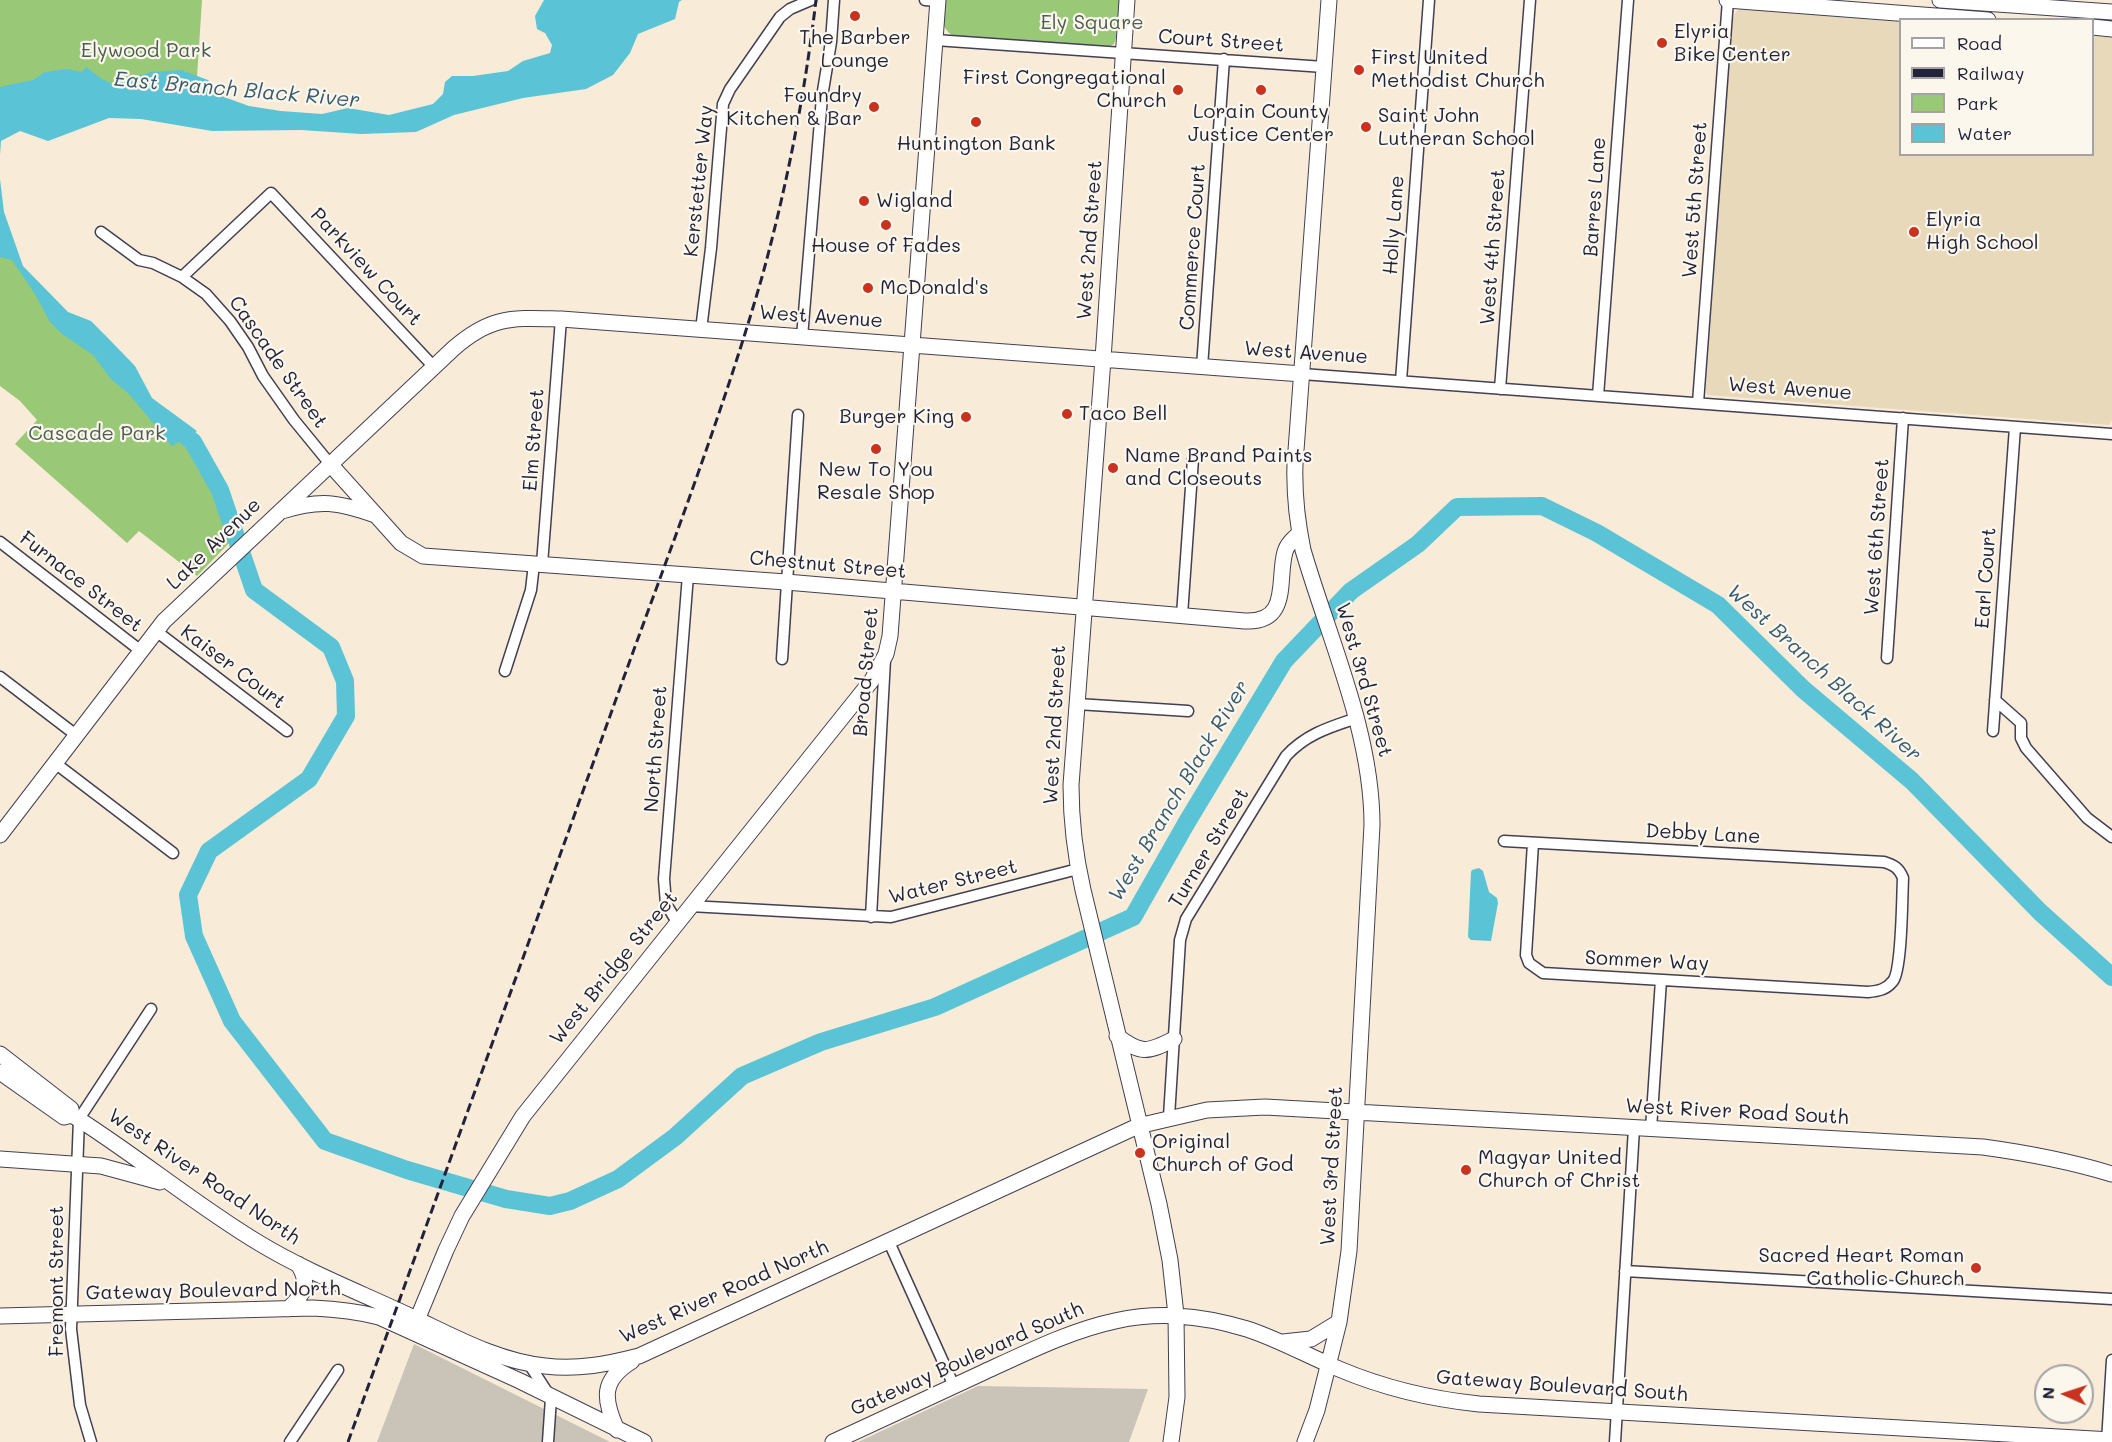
<!DOCTYPE html>
<html>
<head>
<meta charset="utf-8">
<style>
  body { margin:0 }
  #map { position:relative; width:2112px; height:1442px; overflow:hidden; background:#f8ebd8; font-family:Mali,sans-serif }
  canvas { display:block }
  .legend { position:absolute; left:1899px; top:18px; width:195px; height:138px; box-sizing:border-box; background:#fbf7ec; border:2px solid #a4a2a5; margin:0; padding:8px 10px; list-style:none; font-size:18px; color:#22223b }
  .legend li { display:flex; align-items:center; gap:12px; height:30px }
  .legend b { width:30px; border:2px solid #a4a2a5 }
  .north { position:absolute; left:2034px; top:1364px; width:60px; height:60px; box-sizing:border-box; background:#fbf7ec; border:2px solid #a4a2a5; border-radius:50%; rotate:273deg; font-size:16px; font-weight:700; line-height:24px; text-align:center; color:#22223b }
  .north::after { content:''; display:block; margin:auto; width:21px; height:27px; background:#c8321e; clip-path:polygon(50% 0,100% 100%,50% 72%,0 100%) }
</style>
</head>
<body>
<div id="map">
<canvas width="2112" height="1442"></canvas>
<ul class="legend">
<li><b style="height:8px;background:#fff"></b>Road</li>
<li><b style="height:8px;background:#22223b"></b>Railway</li>
<li><b style="height:16px;background:#99c877"></b>Park</li>
<li><b style="height:16px;background:#5ac3d6"></b>Water</li>
</ul>
<div class="north">N</div>
</div>
<script>
const ctx = document.querySelector('canvas').getContext('2d');
ctx.lineJoin = 'round';
function paint(path, color) {
  ctx.fillStyle = color;
  ctx.fill(path, 'evenodd');
}
function trace(path, color, width, dash) {
  ctx.strokeStyle = color;
  ctx.lineWidth = width;
  ctx.lineCap = dash ? 'butt' : 'round';
  ctx.setLineDash(dash || []);
  ctx.stroke(path);
}
function write(font, color, halo, rows, align = 'center') {
  ctx.font = font + ' Mali,sans-serif';
  ctx.lineWidth = 4.5;
  ctx.setLineDash([]);
  ctx.textBaseline = 'middle';
  ctx.strokeStyle = halo;
  ctx.fillStyle = color;
  for (const [text, x, y, turn = 0] of rows) {
    ctx.save();
    ctx.translate(x, y);
    ctx.rotate((+turn || 0) * Math.PI / 180);
    ctx.textAlign = isNaN(turn) ? turn : align;
    if (halo) ctx.strokeText(text, 0, 0);
    ctx.fillText(text, 0, 0);
    ctx.restore();
  }
}
const built = new Path2D(`
  M1741,8L1900,22V154H2092L2093,36L2112,37V420L2109,425L1707,395L1706,389L1727,77L1733,19L1736,12Z`);
const industrial = new Path2D(`
  M414,1344L610,1442H377Z
  M978,1386L1148,1389L1129,1442H858Z`);
const green = new Path2D(`
  M0,0H202L195,108L0,110Z
  M945,0H1119L1116,38L1114,44L1109,47L953,36C939,26 943,16 945,0Z
  M0,239L58,315L162,417L193,442L220,490L236,536L197,576L139,531L127,543L15,444L37,420L20,401L0,386Z`);
const water = new Path2D(`
  M544,0H682L679,2L675,19L638,34L630,53L613,75L586,89L523,98L454,115L416,132L361,134L301,130L212,131L141,119L109,118L48,141L20,131L1,141L0,155V87L33,80L45,72L67,69L82,72L86,67L102,79L113,84L151,72L181,70L208,80L224,97L249,106L281,111L322,114L348,108L389,115L433,104L443,94L445,82L452,76H473L508,71L523,61L550,53L552,45L545,33L537,29L535,16Z
  M0,179L4,212L23,266L68,312L91,321L105,335L135,366L152,398L197,431L172,446L129,394L111,379L93,355L62,334L50,322L35,294L12,260L0,257Z
  M1479,868L1483,871L1489,892L1497,898L1498,903L1491,941L1471,940L1468,937L1471,872L1472,870Z`);
const river = new Path2D(`
  M169,422L193,442L220,490L254,590L331,647L345,681L346,716L309,779L209,851L188,895L194,936L232,1021L325,1141L407,1170L506,1199L550,1206L570,1201L618,1179L675,1137L742,1076L821,1042L935,1007L1133,917L1187,822L1284,661L1351,591L1418,544L1457,507L1542,506L1597,533L1718,605L1803,689L1912,781L2040,912L2112,977`);
const street = new Path2D(`
  M925,0L937,1
  M935,40L1324,67
  M101,232L139,260L153,263L182,277L206,294L230,321L248,347L263,376L294,420L330,464
  M182,277L271,193L434,367
  M701,330L711,248L723,104L730,89L780,17L790,9L811,0
  M802,337L822,97L831,42L834,0
  M1202,367L1224,59
  M1302,374L2112,434
  M1401,381L1429,0
  M1500,389L1530,0
  M1598,396L1628,0
  M1698,403L1728,0
  M0,542L141,651
  M542,564L561,319
  M1182,615L1193,459
  M156,631L287,731
  M1887,658L1903,418
  M782,659L798,415
  M505,671L531,590L534,564
  M0,677L76,735
  M1995,700L2021,723V738L2026,748L2087,818L2112,837
  M1077,704L1188,711
  M1993,731L2015,427
  M55,763L173,853
  M1504,841L1884,862C1894,865 1899,868 1903,878C1902,898 1902,969 1893,981C1886,990 1878,991 1868,992L1543,973L1529,963L1526,955L1533,843
  M690,906L891,917L1078,869
  M871,917L885,659
  M677,922L666,904L664,879L688,575
  M1169,1117L1180,940L1186,919L1286,756C1306,734 1330,727 1357,718
  M1651,1129L1661,980
  M889,1242L954,1386
  M1625,1271L2112,1299
  M529,1364L551,1398L548,1442
  M91,1442L80,1405L71,1329L79,1119L151,1009
  M290,1442L338,1370
  M1615,1442L1634,1128
  M2107,1442L2112,1360`);
const secondary = new Path2D(`
  M1127,0L1103,359L1071,785C1071,821 1075,855 1083,890L1159,1204L1170,1260L1176,1315L1177,1397L1171,1442
  M1727,0L1988,20
  M1940,0L2112,12
  M2092,27L2112,29
  M330,464L401,543L423,556L786,582L1245,621C1291,623 1277,579 1285,552C1287,544 1294,538 1300,533
  M282,511C320,499 338,502 375,515
  M0,835L164,621L454,348C492,315 513,318 561,319L1302,374
  M1117,1036C1141,1054 1147,1053 1174,1039
  M0,1054L71,1109L72,1115C136,1155 194,1204 259,1243C307,1272 359,1292 410,1316C453,1336 497,1361 545,1366C578,1370 608,1364 639,1356L1138,1126L1207,1110L1265,1107L1983,1147C2027,1153 2069,1161 2112,1174
  M0,1072L64,1117L72,1115
  M0,1159L101,1166L160,1182
  M288,1309C304,1294 311,1285 298,1264
  M0,1316L313,1308C336,1309 356,1311 379,1317L520,1381L644,1442
  M412,1332L446,1250L462,1216L523,1116L872,680L886,654L890,636L938,0
  M1283,1342L1311,1339L1339,1322
  M617,1430C603,1399 601,1380 632,1361
  M833,1442C883,1419 932,1396 982,1373C1077,1329 1139,1296 1247,1329C1278,1339 1308,1356 1339,1369C1384,1388 1430,1399 1479,1404L2112,1440
  M1305,1442L1317,1410L1339,1322L1349,1251L1372,825C1372,732 1329,639 1303,550C1297,521 1294,493 1295,464L1329,0`);
const rail = new Path2D(`
  M348,1442C439,1191 530,939 620,688C669,552 722,416 762,277C787,186 805,93 816,0`);
const markers = [
  [855,16,6,"#c8321e"],
  [1662,43,6,"#c8321e"],
  [1359,70,6,"#c8321e"],
  [1178,90,6,"#c8321e"],
  [1261,90,6,"#c8321e"],
  [874,107,6,"#c8321e"],
  [976,122,6,"#c8321e"],
  [1366,127,6,"#c8321e"],
  [864,201,6,"#c8321e"],
  [886,225,6,"#c8321e"],
  [1914,232,6,"#c8321e"],
  [868,288,6,"#c8321e"],
  [1067,414,6,"#c8321e"],
  [966,417,6,"#c8321e"],
  [876,449,6,"#c8321e"],
  [1113,468,6,"#c8321e"],
  [1140,1153,6,"#c8321e"],
  [1466,1170,6,"#c8321e"],
  [1976,1268,6,"#c8321e"]
];
const parkNames = [
  ["Ely Square",1092,23],
  ["Elywood Park",146,51],
  ["Cascade Park",97,434]
];
const poiNames = [
  ["Elyria",1674,32],
  ["Bike Center",1674,55],
  ["The Barber",855,38,"center"],
  ["Lounge",855,61,"center"],
  ["First United",1371,58],
  ["Methodist Church",1371,81],
  ["First Congregational",1166,78,"right"],
  ["Church",1166,101,"right"],
  ["Foundry",862,96,"right"],
  ["Kitchen & Bar",862,119,"right"],
  ["Lorain County",1261,112,"center"],
  ["Justice Center",1261,135,"center"],
  ["Saint John",1378,116],
  ["Lutheran School",1378,139],
  ["Huntington Bank",976,144,"center"],
  ["Wigland",876,201],
  ["Elyria",1926,220],
  ["High School",1926,243],
  ["House of Fades",886,246,"center"],
  ["McDonald's",880,288],
  ["Taco Bell",1079,414],
  ["Burger King",954,417,"right"],
  ["Name Brand Paints",1125,456],
  ["and Closeouts",1125,479],
  ["New To You",876,470,"center"],
  ["Resale Shop",876,493,"center"],
  ["Original",1152,1142],
  ["Church of God",1152,1165],
  ["Magyar United",1478,1158],
  ["Church of Christ",1478,1181],
  ["Sacred Heart Roman",1964,1256,"right"],
  ["Catholic Church",1964,1279,"right"]
];
const streetNames = [
  ["Court Street",1221,41,4],
  ["Kerstetter Way",699,181,-84],
  ["Barres Lane",1595,197,-86],
  ["West 5th Street",1695,200,-86],
  ["Holly Lane",1394,225,-86],
  ["West 2nd Street",1090,240,-86],
  ["Commerce Court",1193,247,-86],
  ["West 4th Street",1493,247,-86],
  ["Parkview Court",366,267,47],
  ["West Avenue",821,317,4],
  ["West Avenue",1306,353,4],
  ["Cascade Street",278,362,55],
  ["West Avenue",1790,389,4],
  ["Elm Street",534,440,-86],
  ["West 6th Street",1877,537,-86],
  ["Lake Avenue",214,544,-44],
  ["Chestnut Street",828,565,5],
  ["Earl Court",1986,578,-86],
  ["Furnace Street",81,582,38],
  ["Kaiser Court",233,667,37],
  ["Broad Street",866,672,-85],
  ["West 3rd Street",1364,680,74],
  ["West 2nd Street",1055,725,-87],
  ["North Street",656,749,-86],
  ["Debby Lane",1703,834,3],
  ["Turner Street",1209,848,-59],
  ["Water Street",953,882,-14],
  ["Sommer Way",1647,961,3],
  ["West Bridge Street",614,968,-51],
  ["West River Road South",1737,1112,3],
  ["West 3rd Street",1332,1166,-87],
  ["West River Road North",204,1177,34],
  ["Fremont Street",57,1281,-90],
  ["Gateway Boulevard North",213,1291,-1],
  ["West River Road North",724,1292,-24],
  ["Gateway Boulevard South",967,1359,-24],
  ["Gateway Boulevard South",1562,1386,4]
];
const waterNames = [
  ["East Branch Black River",237,90,5],
  ["West Branch Black River",1824,673,42],
  ["West Branch Black River",1179,791,-59]
];
paint(built, '#e8d9ba');
paint(industrial, '#c9c3b8');
paint(green, '#99c877');
paint(water, '#5ac3d6');
trace(river, '#5ac3d6', 18);
trace(street, '#424053', 13);
trace(secondary, '#424053', 17);
trace(street, '#fff', 10);
trace(secondary, '#fff', 15);
trace(rail, '#22223b', 3, [9, 4.5]);
for (const [x, y, r, color] of markers) {
  const dot = new Path2D();
  dot.arc(x, y, r, 0, 2 * Math.PI);
  ctx.fillStyle = color;
  ctx.fill(dot);
  trace(dot, '#fbf7ec', 2);
}
write('20px', '#4c5c50', '#fbf7ec', parkNames);
write('20px', '#22223b', '#fbf7ec', poiNames, 'left');
write('20px', '#22223b', '#fbf7ec', streetNames);
write('italic 21px', '#365a71', '#fbf7ec', waterNames);
</script>
</body>
</html>
